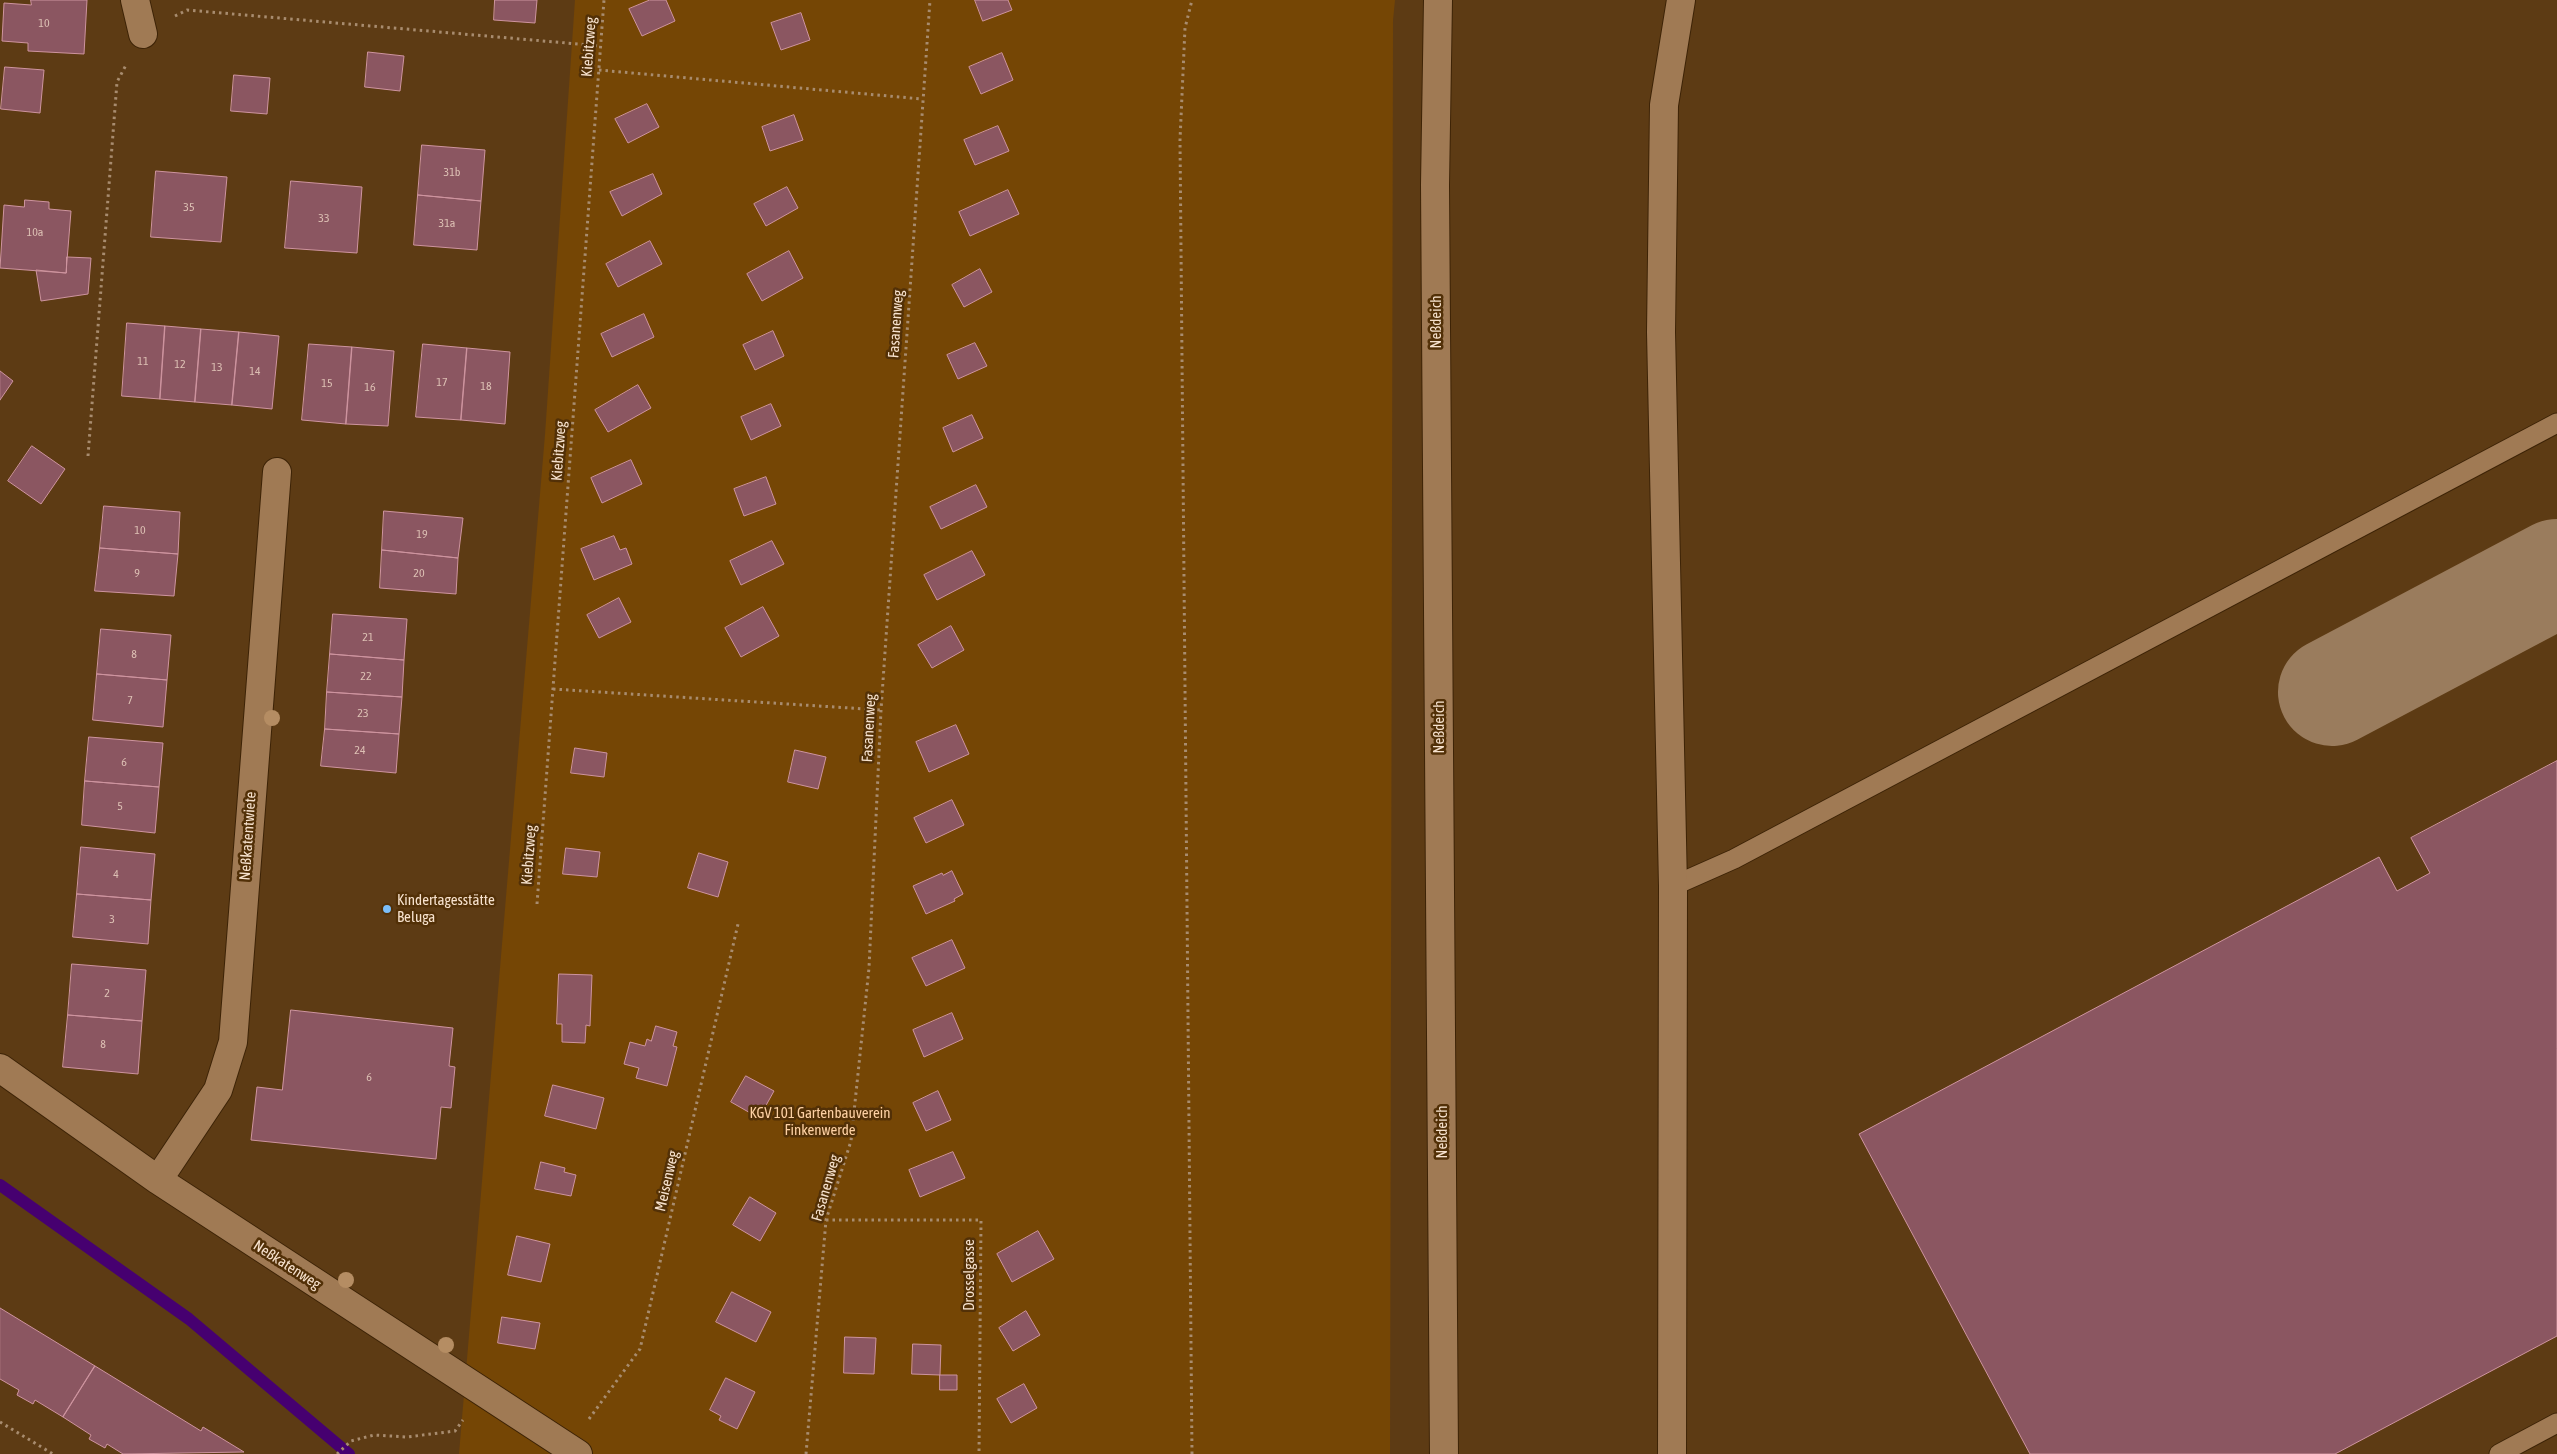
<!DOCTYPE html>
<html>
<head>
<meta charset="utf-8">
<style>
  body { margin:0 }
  canvas { display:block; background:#5d3b14 }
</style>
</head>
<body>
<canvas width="2557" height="1454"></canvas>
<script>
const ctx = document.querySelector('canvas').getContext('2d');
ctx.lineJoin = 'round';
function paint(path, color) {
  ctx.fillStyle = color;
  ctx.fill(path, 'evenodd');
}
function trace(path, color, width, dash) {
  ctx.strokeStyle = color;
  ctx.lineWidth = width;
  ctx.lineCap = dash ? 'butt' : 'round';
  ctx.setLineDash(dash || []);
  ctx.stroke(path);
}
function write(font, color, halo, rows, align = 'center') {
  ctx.font = font + ' "Asap Condensed",sans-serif';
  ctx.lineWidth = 5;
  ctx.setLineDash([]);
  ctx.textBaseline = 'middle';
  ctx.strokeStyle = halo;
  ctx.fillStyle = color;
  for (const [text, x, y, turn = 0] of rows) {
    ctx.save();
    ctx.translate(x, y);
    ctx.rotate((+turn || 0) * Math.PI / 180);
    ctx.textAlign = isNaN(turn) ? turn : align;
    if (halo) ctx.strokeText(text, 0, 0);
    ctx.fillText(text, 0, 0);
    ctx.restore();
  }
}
const green = new Path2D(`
  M575,0H1395L1393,20L1390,1454H459L545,435Z`);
const stream = new Path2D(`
  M0,1185L189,1319L349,1454`);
const taxiway = new Path2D(`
  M2332,692L2557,573`);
const building = new Path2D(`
  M31,0H87L84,54L28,51V43L2,41L4,3L31,5Z
  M495,0H537L535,23L494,20Z
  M650,0H666L675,21L642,36L629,9Z
  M975,0H1008L1012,10L983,21Z
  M801,13L810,40L781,50L771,23Z
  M368,52L404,56L400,91L365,87Z
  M1002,53L1013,80L981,94L969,67Z
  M5,67L44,70L40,113L1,109Z
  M234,75L270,78L267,114L231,111Z
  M647,104L659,127L628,143L615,119Z
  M794,115L803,140L770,151L762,127Z
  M998,126L1009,151L975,165L964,140Z
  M422,145L485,150L481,201L418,195Z
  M156,171L227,177L221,242L151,237Z
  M653,174L662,194L622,216L610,192Z
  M291,181L362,187L357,253L285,248Z
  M787,187L798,208L766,226L754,204Z
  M1008,190L1019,214L970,236L959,212Z
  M418,195L481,201L477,250L414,245Z
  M25,200L49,202V209L71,211L66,273L0,268L4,205L24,207Z
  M650,241L662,264L618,287L606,264Z
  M789,251L803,278L762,301L747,274Z
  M67,257L91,258L88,294L41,301L36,270L66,273Z
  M980,269L992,292L964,307L952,285Z
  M644,314L654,337L612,357L601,334Z
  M127,323L165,326L160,399L122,396Z
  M165,326L201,329L195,402L160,399Z
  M201,329L239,332L232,405L195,402Z
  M773,331L784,356L755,370L743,345Z
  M239,332L279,336L272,409L232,405Z
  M975,343L987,366L958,379L947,355Z
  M309,344L352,347L346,424L302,420Z
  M423,344L467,348L461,420L416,417Z
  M352,347L394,351L388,426L346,424Z
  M467,348L510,352L505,424L461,420Z
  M0,371L13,381L0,400Z
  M638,385L651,408L608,432L595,410Z
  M771,404L781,426L751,440L741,417Z
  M972,415L983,438L953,452L943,428Z
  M32,446L65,469L41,504L8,481Z
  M631,460L642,484L602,503L591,478Z
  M766,477L776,504L744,516L734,489Z
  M976,485L987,507L941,529L930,507Z
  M104,506L180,512L178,554L100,548Z
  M384,511L463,518L458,558L382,550Z
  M614,536L620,550L626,548L632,564L594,580L581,549Z
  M772,541L784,564L741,585L730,561Z
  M100,548L178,554L174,596L95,591Z
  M382,550L458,558L456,594L380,588Z
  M972,551L985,575L937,600L924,575Z
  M619,598L631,622L599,638L587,615Z
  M763,607L779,636L741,657L725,628Z
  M333,614L407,619L404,660L330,654Z
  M951,626L964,650L932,668L918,645Z
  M101,629L171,635L167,680L97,674Z
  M330,654L404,660L402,697L327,692Z
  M97,674L167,680L163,727L93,720Z
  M327,692L402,697L399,734L325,729Z
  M956,725L969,754L929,772L916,742Z
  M325,729L399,734L396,773L321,766Z
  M89,737L163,743L159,787L85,781Z
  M575,748L607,753L604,777L571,773Z
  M795,750L826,757L818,789L788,782Z
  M2557,761V1336L2335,1454H2030L1859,1134L2379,857L2397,891L2430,873L2411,838Z
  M85,781L159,787L155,833L82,825Z
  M952,800L964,825L926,843L914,818Z
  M81,847L155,854L151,900L77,894Z
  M566,848L600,852L597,877L563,874Z
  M699,853L728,862L718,897L688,888Z
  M952,871L963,894L954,899L955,901L926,914L913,886L942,873L943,875Z
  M77,894L151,900L148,944L73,937Z
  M952,940L965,968L926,986L912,958Z
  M72,964L146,970L142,1021L68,1015Z
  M559,974L592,975L590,1026L586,1025L585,1043L562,1042V1024H557Z
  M291,1010L453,1028L449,1066L455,1067L451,1108L441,1107L436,1159L251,1140L257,1087L282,1090Z
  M952,1013L963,1039L924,1057L913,1030Z
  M68,1015L142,1021L138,1074L63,1067Z
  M656,1026L677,1032L673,1046L677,1047L667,1086L636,1078L639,1068L624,1064L630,1042L645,1046L647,1039L651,1041Z
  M746,1076L774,1091L759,1118L731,1102Z
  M553,1085L604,1098L596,1129L545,1116Z
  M938,1091L951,1120L926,1131L913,1103Z
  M953,1152L965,1178L920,1197L909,1170Z
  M541,1162L565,1168L564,1172L576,1175L571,1196L535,1189Z
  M750,1197L776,1213L760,1241L733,1225Z
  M1038,1231L1054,1259L1012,1282L997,1254Z
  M517,1236L550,1244L541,1282L508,1275Z
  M732,1292L771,1312L756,1342L716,1322Z
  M0,1308L95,1366L63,1417L35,1400L33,1404L17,1395L19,1390L0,1379Z
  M1026,1311L1040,1335L1013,1351L999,1328Z
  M502,1317L540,1323L535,1349L498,1343Z
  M845,1337L876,1338L874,1374L844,1373Z
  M913,1344L941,1345L940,1375L912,1374Z
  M95,1366L201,1431L203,1427L244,1452L123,1454L107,1444L105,1448L89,1439L91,1435L63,1417Z
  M940,1375H957V1390H940Z
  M726,1378L755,1392L737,1429L719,1420L721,1416L710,1410Z
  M1024,1384L1037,1408L1011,1423L997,1399Z`);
const path = new Path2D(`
  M175,16L187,10L601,46
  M599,70L922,99
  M88,456L117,82L126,65
  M553,689L881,710
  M537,904L604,0
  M826,1220H981L979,1454
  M589,1419L640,1349L738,924
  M0,1422L53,1454
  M337,1454L351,1441L374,1435L407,1437L455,1431L463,1420
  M806,1454L826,1220L851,1141L869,968L881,710L930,0
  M1192,1454L1180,140L1185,28L1192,0`);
const service = new Path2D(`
  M1673,886L1734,859L2557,423
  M2499,1454L2557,1423`);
const minor = new Path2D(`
  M135,0L143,34
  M0,1068L158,1180L578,1454
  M158,1180L218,1090L233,1042L277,472
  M1672,1454L1673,886L1661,332L1664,105L1681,0`);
const tertiary = new Path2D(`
  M1438,0L1435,185L1444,1454`);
const trees = [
  [272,718],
  [346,1280],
  [446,1345]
];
const markers = [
  [387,909,5,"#7bbef9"]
];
const numberNames = [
  ["10",44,23],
  ["31b",452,172],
  ["35",189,207],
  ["33",324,218],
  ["31a",447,223],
  ["10a",35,232],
  ["11",143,361],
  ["12",180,364],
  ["13",217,367],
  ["14",255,371],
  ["17",442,382],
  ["15",327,383],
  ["18",486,386],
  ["16",370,387],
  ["10",140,530],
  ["19",422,534],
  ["9",137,573],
  ["20",419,573],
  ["21",368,637],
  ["8",134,654],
  ["22",366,676],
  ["7",130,700],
  ["23",363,713],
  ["24",360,750],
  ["6",124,762],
  ["5",120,806],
  ["4",116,874],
  ["3",112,919],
  ["2",107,993],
  ["8",103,1044],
  ["6",369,1077]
];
const streetNames = [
  ["Kiebitzweg",589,47,-86],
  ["Neßdeich",1436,322,-90],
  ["Fasanenweg",896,324,-86],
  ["Kiebitzweg",559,451,-86],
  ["Neßdeich",1439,727,-90],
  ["Fasanenweg",869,728,-87],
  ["Neßkatentwiete",248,836,-86],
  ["Kiebitzweg",529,855,-86],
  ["Neßdeich",1442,1132,-90],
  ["Meisenweg",667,1181,-77],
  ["Fasanenweg",826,1188,-74],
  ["Neßkatenweg",287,1265,33],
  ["Drosselgasse",969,1275,-90]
];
const poiNames = [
  ["Kindertagesstätte",397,900],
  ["Beluga",397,917]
];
const parkNames = [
  ["KGV 101 Gartenbauverein",820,1113],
  ["Finkenwerde",820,1130]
];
paint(green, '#754605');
trace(stream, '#460070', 12);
trace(taxiway, '#9a7c5d', 108);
paint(building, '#8b5661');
trace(building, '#ce949f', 1);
trace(service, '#3d2306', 21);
trace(minor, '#3d2306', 30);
trace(tertiary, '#3d2306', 30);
trace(path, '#a88c6f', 3, [2.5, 4]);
trace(service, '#a07a54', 19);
trace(minor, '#a07a54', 28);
trace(tertiary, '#a07a54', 28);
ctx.fillStyle = '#b58d63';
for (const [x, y] of trees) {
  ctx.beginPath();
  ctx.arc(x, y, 8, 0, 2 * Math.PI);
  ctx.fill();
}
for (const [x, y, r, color] of markers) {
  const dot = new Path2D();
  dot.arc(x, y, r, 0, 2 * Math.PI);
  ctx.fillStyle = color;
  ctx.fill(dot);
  trace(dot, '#523007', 2);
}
write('12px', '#dcbfb3', null, numberNames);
write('15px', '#f7e2ce', '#523007', streetNames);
write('15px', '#f7e2ce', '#523007', poiNames, 'left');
write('15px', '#fdd0a3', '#523007', parkNames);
</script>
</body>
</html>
